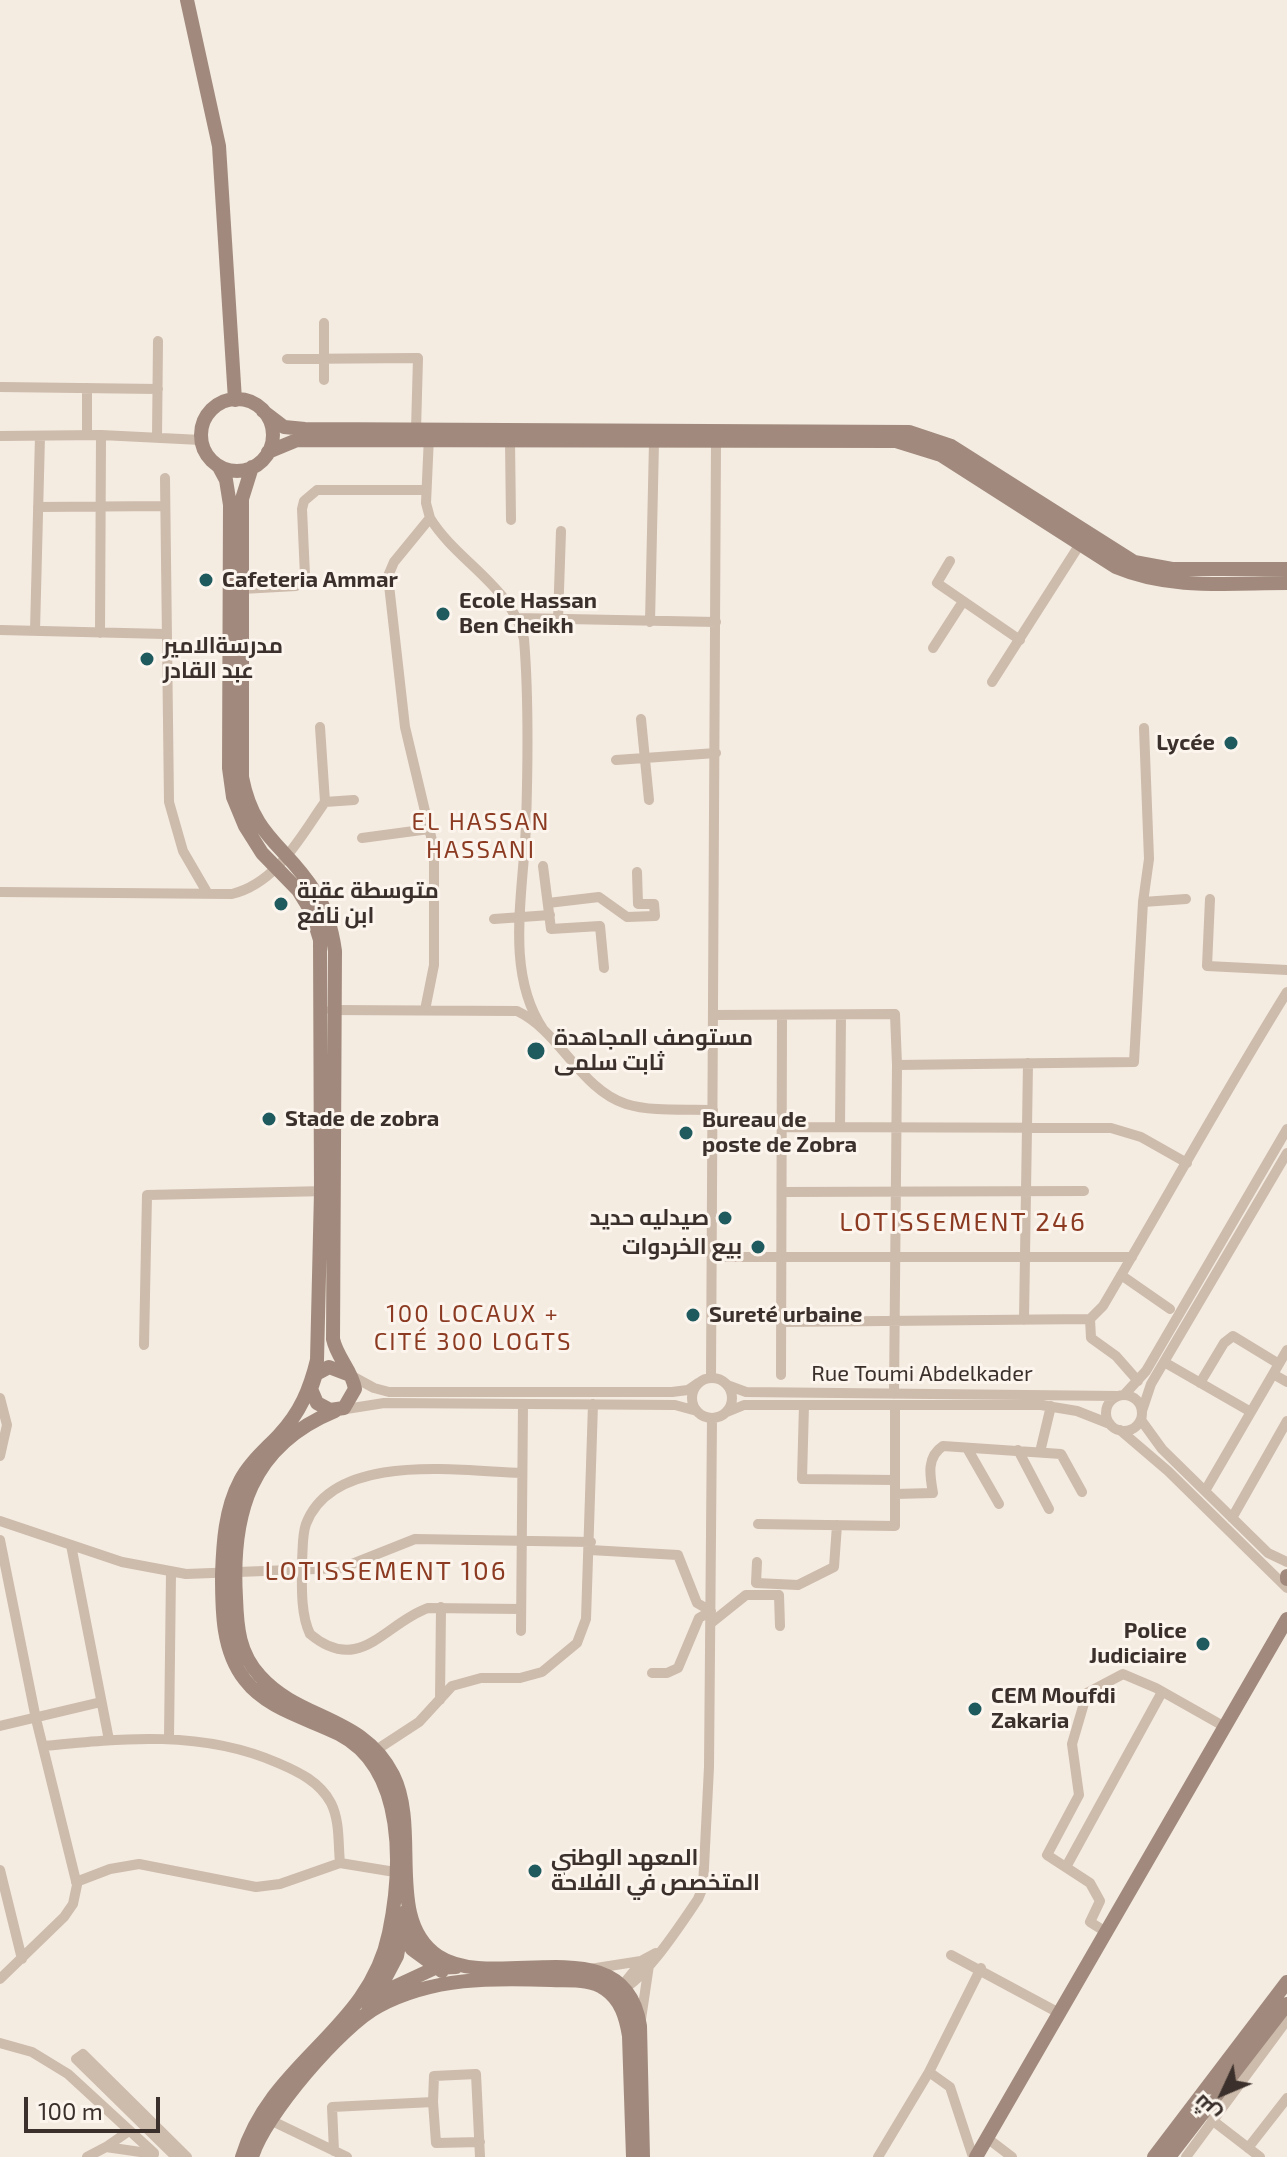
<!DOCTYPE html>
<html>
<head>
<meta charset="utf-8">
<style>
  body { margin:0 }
  #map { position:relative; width:1287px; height:2157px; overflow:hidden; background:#f4ebe1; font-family:"Exo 2",Cairo,sans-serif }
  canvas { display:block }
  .north { position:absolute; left:1183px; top:2053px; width:80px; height:80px; -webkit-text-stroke:6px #fbf5ee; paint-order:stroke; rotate:226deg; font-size:22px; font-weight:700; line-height:32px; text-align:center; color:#3b302b }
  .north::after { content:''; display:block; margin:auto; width:28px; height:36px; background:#3b302b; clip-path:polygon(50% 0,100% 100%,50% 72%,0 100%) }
  .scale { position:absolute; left:24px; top:2097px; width:136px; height:36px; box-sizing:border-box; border:4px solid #3b302b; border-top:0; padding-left:10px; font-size:24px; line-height:28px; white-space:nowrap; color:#3b302b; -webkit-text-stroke:6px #fbf5ee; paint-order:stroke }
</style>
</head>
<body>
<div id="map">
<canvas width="1287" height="2157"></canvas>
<div class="north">ش</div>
<div class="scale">100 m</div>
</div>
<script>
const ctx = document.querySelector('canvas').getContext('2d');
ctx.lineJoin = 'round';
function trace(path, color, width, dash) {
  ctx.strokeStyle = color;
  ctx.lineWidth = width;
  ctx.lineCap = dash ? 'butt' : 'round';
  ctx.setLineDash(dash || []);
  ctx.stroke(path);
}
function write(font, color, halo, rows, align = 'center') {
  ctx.font = font + ' "Exo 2",Cairo,sans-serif';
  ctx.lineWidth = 6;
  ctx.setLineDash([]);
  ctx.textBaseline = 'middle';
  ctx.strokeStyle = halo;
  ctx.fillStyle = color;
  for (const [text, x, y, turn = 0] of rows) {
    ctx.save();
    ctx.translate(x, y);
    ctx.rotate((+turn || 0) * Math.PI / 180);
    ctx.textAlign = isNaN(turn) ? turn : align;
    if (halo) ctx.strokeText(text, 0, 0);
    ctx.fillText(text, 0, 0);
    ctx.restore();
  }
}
const street = new Path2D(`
  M287,359L418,358L416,430
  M324,380V323
  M0,387L158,389
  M87,388V435
  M0,436L101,435L201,440
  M429,436L426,503L430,518C457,562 511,585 524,639C529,700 528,763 526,824C524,890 504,971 543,1029
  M157,437L158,341
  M510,441L511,520
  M165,478L169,802L183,851L208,894
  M38,507L165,506
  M950,561L937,583L1020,640
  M242,589L296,586L305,576L302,509L304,501L317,490H426
  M517,618L716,622
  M558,620L561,531
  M650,622L654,442
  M0,630L165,634
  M35,631L40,436
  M100,633L101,435
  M933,648L962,603
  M992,682L1080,544
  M641,719L649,800
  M320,727L325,802L354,800
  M616,760L716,753
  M362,838L429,829
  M543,866L551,929L600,926L604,968
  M0,892L232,894C277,883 300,837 325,802
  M1210,899L1207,966L1287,970
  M1143,902L1149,859L1144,728
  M548,903L599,897L627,917L655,916L654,904H638L637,872
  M494,919L550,915
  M331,1010L517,1011C560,1031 580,1089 626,1104C652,1112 685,1109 713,1110
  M425,1010L434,965V849L405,727L388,576L394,562L430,518
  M714,1015L895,1014L897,1065L1134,1062L1143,902L1186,899
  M782,1127L1111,1128L1141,1137L1187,1163
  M840,1127L841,1015
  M782,1192L1084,1191
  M712,1257H1132
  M1121,1275L1170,1309
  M745,1316H781
  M1090,1319L1091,1338L1116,1356L1138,1381
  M1024,1320L1028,1063
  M781,1322L1090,1319L1103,1306C1165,1201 1223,1095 1287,992
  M144,1345L147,1195L327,1191
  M1164,1362L1251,1412
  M1273,1374L1287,1382
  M350,1375L374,1388L389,1392H672L688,1390L698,1383
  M781,1375L782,1015
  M692 1398a20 20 0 1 1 40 0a20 20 0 1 1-40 0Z
  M711,1378L716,442
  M1200,1383L1224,1343L1233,1336L1279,1364
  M727,1385L746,1392L1118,1396
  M894,1394L897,1065
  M1124,1395L1146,1371L1287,1129
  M1106 1413a18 18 0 1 1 36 0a18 18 0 1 1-36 0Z
  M0,1398L7,1425L0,1456
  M804,1405L802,1479L895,1480
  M340,1410L384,1403L675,1405L697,1411
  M1142,1411L1151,1384L1287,1153
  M727,1412L744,1405H1041L1077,1411L1110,1424
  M1141,1420L1162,1449L1268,1553L1287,1562
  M1120,1430L1168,1471L1287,1588
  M967,1448L999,1504
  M1018,1450L1049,1509
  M1040,1452L1051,1406
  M1205,1491L1287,1350
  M895,1494L933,1493C930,1476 926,1457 943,1446L1061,1454L1082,1492
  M1232,1518L1287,1421
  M0,1521L122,1562L186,1574L342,1568L415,1539L591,1542
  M758,1524L895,1526V1405
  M0,1540L36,1719L77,1885L73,1904L64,1917L0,1979
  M71,1545L109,1740
  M590,1550L678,1555L697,1603L711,1611L699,1618L678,1668L667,1673H652
  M757,1562L756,1583L798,1585L834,1567L837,1525
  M521,1609L428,1608C385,1623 360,1676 310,1634C300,1613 302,1583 302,1561C303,1549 302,1535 306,1524C334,1451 460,1471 521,1473
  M711,1623L746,1595H779L780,1626
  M521,1631L523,1404
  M440,1700L441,1607
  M0,1726L101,1702
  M169,1738L171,1572
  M43,1746C123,1738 203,1730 278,1763C299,1772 320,1782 331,1803C340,1821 338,1843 340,1863
  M370,1754L419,1722L452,1686L481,1678H520L542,1672L577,1643L586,1619L593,1404
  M1066,1867L1162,1692
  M0,1870L22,1959
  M76,1882L110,1869L139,1864L256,1887L280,1884L340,1863L401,1873
  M1106,1932L1090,1922L1100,1901L1090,1883L1047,1855L1079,1795L1072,1744L1087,1693L1123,1674L1156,1688L1225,1727
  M951,1955L1059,2013
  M590,1969L641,1961
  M618,1991C642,1985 683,1921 698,1899L703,1887L709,1767L712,1418
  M617,1992L643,1960L656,1953
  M640,2026L649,1965
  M0,2043L32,2052L68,2074L154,2153
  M929,2072L950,2087L973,2157
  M433,2102L436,2143L480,2142
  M268,2119L347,2157
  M1212,2120L1260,2157
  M987,2138L1012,2157
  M106,2147L129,2131
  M1248,2148L1287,2098
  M334,2151L332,2107L433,2102L434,2076L476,2074L480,2157
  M87,2157L106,2147L154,2154
  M176,2157L76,2059L83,2054L187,2157
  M878,2157L929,2072L981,1968
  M1186,2157L1287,2020`);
const secondary = new Path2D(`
  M187,0L219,146L235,400
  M201 435a36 36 0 1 1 72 0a36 36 0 1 1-72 0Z
  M263,411L284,427L305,429L909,432L951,446L1134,562L1172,569H1287
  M268,452L297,440L896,441L941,455L1116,567C1170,590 1230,583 1287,583
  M219,467L226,480L230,505L229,768L233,797L245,826L262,853L298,890L311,911L320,940L321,1192L317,1360C310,1389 300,1413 279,1435C266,1449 249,1463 240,1481C225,1509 223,1544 222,1575C222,1611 222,1651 245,1680C267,1709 307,1718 339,1734C407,1769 402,1870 389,1933C369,2031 272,2060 242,2157
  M252,467L242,499V777C254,839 286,845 315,892C327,910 332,930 335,951L333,1339C337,1358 352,1370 355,1389L344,1408L330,1410L317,1403L311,1389L316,1374L329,1367L350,1375
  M335,1411C250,1446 231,1514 236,1598C237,1628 239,1653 260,1676C300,1721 363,1715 393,1775C421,1831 384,1920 438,1956C495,1994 625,1924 640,2026L643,2157
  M1287,1576V1579
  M401,1931L412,1949L442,1971
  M379,1994L435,1968L456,1967
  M368,2011L397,1956L405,1912
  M252,2157C264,2116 342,2025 379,2006C434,1977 491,1978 551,1980C569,1981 590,1978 605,1989C621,2000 626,2017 629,2036L633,2157
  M976,2157L1287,1619
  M1154,2157L1287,1982
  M1169,2157L1287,2004`);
const markers = [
  [206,580,8,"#1f5a5e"],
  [443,614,8,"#1f5a5e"],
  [147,659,8,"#1f5a5e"],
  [1231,743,8,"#1f5a5e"],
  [281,904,8,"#1f5a5e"],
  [536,1051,10,"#1f5a5e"],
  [269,1119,8,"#1f5a5e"],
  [686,1133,8,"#1f5a5e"],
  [725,1218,8,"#1f5a5e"],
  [758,1247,8,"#1f5a5e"],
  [693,1315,8,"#1f5a5e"],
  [1203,1644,8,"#1f5a5e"],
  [975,1709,8,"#1f5a5e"],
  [535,1871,8,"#1f5a5e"]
];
const poiNames = [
  ["Cafeteria Ammar",222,580],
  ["Ecole Hassan",459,601],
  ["Ben Cheikh",459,626],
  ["مدرسةالامير",163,646],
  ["عبد القادر",163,671],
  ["Lycée",1215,743,"right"],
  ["متوسطة عقبة",297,891],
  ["ابن نافع",297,916],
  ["مستوصف المجاهدة",554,1038],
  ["ثابت سلمى",554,1063],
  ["Stade de zobra",285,1119],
  ["Bureau de",702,1120],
  ["poste de Zobra",702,1145],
  ["صيدليه حديد",709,1218,"right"],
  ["بيع الخردوات",742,1247,"right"],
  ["Sureté urbaine",709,1315],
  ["Police",1187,1631,"right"],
  ["Judiciaire",1187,1656,"right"],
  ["CEM Moufdi",991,1696],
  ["Zakaria",991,1721],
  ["المعهد الوطني",551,1858],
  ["المتخصص في الفلاحة",551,1883]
];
const streetNames = [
  ["Rue Toumi Abdelkader",922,1374]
];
const neighbourhoodNames = [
  ["EL HASSAN",481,822],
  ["HASSANI",481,850],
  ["100 LOCAUX +",473,1314],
  ["CITÉ 300 LOGTS",473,1342]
];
const quarterNames = [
  ["LOTISSEMENT 246",963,1222],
  ["LOTISSEMENT 106",386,1571]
];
trace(street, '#cdbbac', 10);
trace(secondary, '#a18a7d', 14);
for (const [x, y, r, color] of markers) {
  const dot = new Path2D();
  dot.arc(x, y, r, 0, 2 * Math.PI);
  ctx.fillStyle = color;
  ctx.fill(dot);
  trace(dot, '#fbf5ee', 3);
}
write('bold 22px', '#3b302b', '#fbf5ee', poiNames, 'left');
write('22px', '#3b302b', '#fbf5ee', streetNames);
ctx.letterSpacing = '2px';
write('24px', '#8c3b22', '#fbf5ee', neighbourhoodNames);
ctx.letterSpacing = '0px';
ctx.letterSpacing = '2px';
write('26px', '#8c3b22', '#fbf5ee', quarterNames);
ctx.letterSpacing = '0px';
</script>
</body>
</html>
